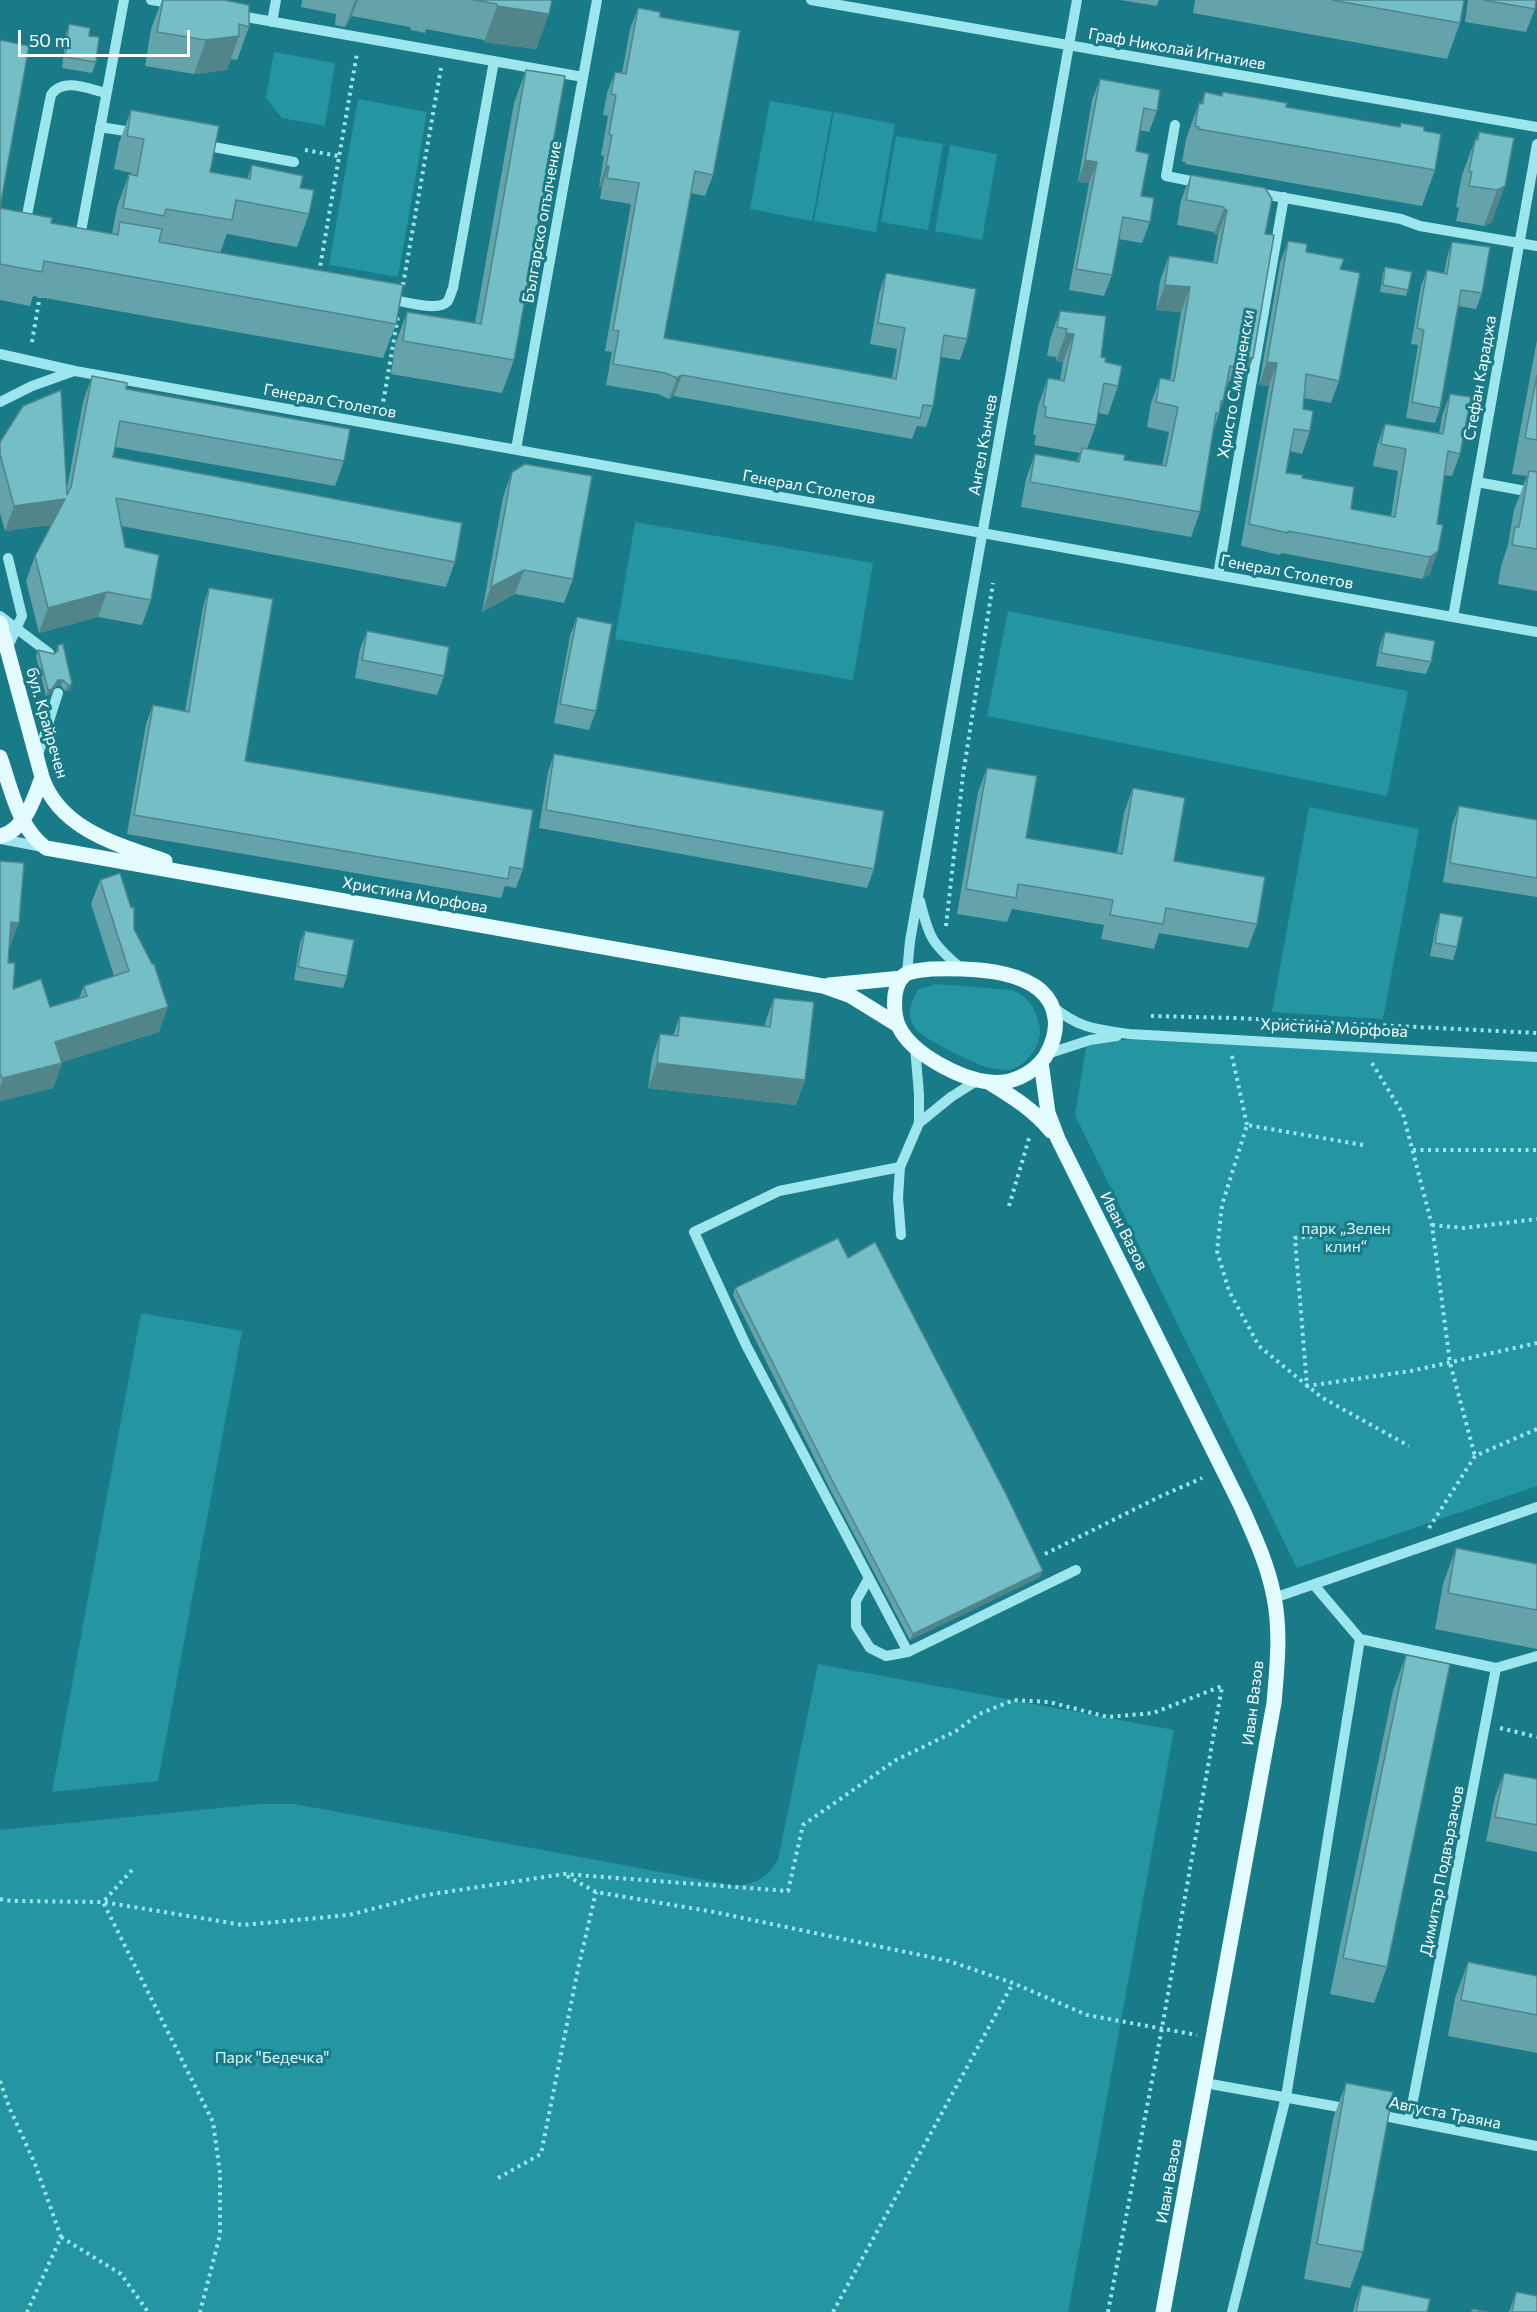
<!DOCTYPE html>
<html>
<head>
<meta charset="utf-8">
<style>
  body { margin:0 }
  #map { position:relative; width:1537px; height:2312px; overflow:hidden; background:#187b87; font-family:Commissioner,sans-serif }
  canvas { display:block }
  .scale { position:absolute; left:18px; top:30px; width:172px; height:27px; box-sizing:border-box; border:3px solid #fff; border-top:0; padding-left:8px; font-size:18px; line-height:21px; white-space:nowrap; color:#fff; -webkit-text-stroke:4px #187b87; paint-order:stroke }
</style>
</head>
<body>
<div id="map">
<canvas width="1537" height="2312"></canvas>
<div class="scale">50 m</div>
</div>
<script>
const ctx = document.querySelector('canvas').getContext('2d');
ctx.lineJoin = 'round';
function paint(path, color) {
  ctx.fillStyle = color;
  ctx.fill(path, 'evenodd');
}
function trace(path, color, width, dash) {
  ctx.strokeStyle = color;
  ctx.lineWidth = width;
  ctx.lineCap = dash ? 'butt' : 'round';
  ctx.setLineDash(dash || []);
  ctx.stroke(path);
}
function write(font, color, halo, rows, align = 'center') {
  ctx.font = font + ' Commissioner,sans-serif';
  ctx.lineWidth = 6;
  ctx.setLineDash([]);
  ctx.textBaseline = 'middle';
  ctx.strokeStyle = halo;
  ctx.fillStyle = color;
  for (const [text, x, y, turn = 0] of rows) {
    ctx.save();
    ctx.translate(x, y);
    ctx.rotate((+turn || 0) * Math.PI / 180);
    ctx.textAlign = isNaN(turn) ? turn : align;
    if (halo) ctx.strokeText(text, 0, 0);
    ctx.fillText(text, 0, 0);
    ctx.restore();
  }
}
const green = new Path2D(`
  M274,52L335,63L325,126L282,118L266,98Z
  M358,99L427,112L398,277L329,265Z
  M770,101L832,112L812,221L750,209Z
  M834,112L895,124L876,232L814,221Z
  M896,136L943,144L928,230L881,222Z
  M950,145L997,154L982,240L935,231Z
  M635,522L873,563L853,680L615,639Z
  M1008,611L1408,691L1387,796L987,716Z
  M1309,807L1419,829L1383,1019L1272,1012Z
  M936,984L1012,990C1028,996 1035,1008 1039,1024C1044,1041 1029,1063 1013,1069C1008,1071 996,1069 990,1068C978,1066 919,1037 914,1027C906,1013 911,1001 919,989Z
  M1148,1038L1537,1057V1486L1297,1568L1075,1115L1087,1042Z
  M141,1313L242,1331L158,1781L52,1792Z
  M818,1664L1174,1730L1068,2312H0V1830L260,1804H295L736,1886C758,1882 766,1879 778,1860Z`);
const path = new Path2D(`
  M305,150L339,156
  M319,273L357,53
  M403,285L441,68
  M32,342L40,295
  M382,409L398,316
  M946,926L963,775L993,583
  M1151,1016L1235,1018L1537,1033
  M1232,1056L1247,1125
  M1372,1063L1403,1114L1432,1225L1450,1363L1475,1456
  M1363,1145L1247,1125L1222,1205L1217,1251L1229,1291L1259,1346L1321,1397L1409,1446
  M1413,1150H1537
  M1009,1206L1030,1135
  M1432,1225L1464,1228L1537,1219
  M1372,1231L1295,1238L1307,1386L1411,1371L1537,1343
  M1429,1528L1475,1456L1537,1429
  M1045,1554L1159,1497L1202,1478
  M1500,1728L1537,1737
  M132,1870L103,1902L213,2122L220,2173V2235L200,2312
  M567,1876L596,1892L714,1912L949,1961L1013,1983L1087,2015L1197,2035
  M0,1899L12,1901L103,1902L243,1925L349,1915L426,1895L564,1874L788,1891L803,1825L896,1760L956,1731L979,1714L1014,1700L1049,1702L1108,1717L1153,1713L1222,1686
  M0,2081L10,2109L35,2164L61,2237L27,2312
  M498,2178L541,2154L578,1969L596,1892
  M61,2237L121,2274L148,2312
  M833,2312L1013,1983
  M1108,2312L1162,2028L1222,1687`);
const minor = new Path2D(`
  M151,0L176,4
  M811,0L1537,127
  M235,15L583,77
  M272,22L276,0
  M1175,125L1166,176L1201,183
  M100,127L138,133
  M203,145L294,162
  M1258,193L1401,219L1420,226L1537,246
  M28,226L26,220L51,95C63,77 88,89 106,93
  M79,242L124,0
  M389,299C402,301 437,312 447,302C450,298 451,292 453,288L494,61
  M0,354L75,371L1537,632
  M0,402L32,386L74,371
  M516,449L597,0
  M1477,482L1537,493
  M1218,575L1284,197
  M0,616L49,653
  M1453,617L1537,144
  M7,649L22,616L8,558
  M37,758L58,693
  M0,839L43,847
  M920,901C929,938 932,944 962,969
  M907,973L910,941L1077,0
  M1053,1007C1081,1029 1095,1029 1129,1034L1537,1057
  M1047,1054L1090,1040L1117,1036
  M919,1123L951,1097L978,1080
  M900,1167L779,1191L694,1232L746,1345L908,1652L1076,1570
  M901,1235L898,1198L900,1167L919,1123V1094L915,1047
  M869,1578L856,1601V1626L870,1648L886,1656L908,1652
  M1314,1585L1360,1639L1496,1668
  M1274,1598L1537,1507
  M1205,2083L1350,2109
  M1374,2114L1537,2146
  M1409,2121L1496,1668L1537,1656
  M1232,2312L1286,2097L1360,1639`);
const major = new Path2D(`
  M0,623L42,777C59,829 118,845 165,861
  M0,757C11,788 18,828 46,848L823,986L851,996L898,1025
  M0,836C24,832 35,797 42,777
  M931,969C968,968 1049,967 1055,1018C1057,1031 1052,1046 1045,1057C1033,1074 1010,1085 989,1082C960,1079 912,1054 899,1027C894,1017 894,1006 895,995C896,987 900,976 908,973C915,970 924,970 931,969Z
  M829,985L902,978
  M1041,1062L1048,1113L1058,1139L1241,1506C1254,1535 1268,1565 1274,1597C1281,1632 1277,1668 1274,1703L1163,2312
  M990,1083C1013,1097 1034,1110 1051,1131`);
const wall = new Path2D(`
  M162,0H224L249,27L237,60L231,59L227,70L194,74L145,66L151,29Z
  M302,0H552L536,49L484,42V40L426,29L425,33L411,30L410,27L352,16L345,27L335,25L336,14L301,7Z
  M1120,0H1159L1157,6Z
  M1195,0H1464L1460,23L1447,59L1193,13Z
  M1468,0H1536L1535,9L1526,32L1465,22Z
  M638,8L660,17L713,175L705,196L691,193L664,338L892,378L897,349L870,344L879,294L886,273L967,339L960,360L941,357L933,406L926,427L917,426L912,439L674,396L669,399L658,394L606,385L612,352L605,351L631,204L600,199L602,187H599L604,156L601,155L608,116L603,115L607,93L615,72L622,73L630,29Z
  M69,24L89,36L96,62L92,73L62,68L66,34Z
  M526,70L514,360L502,393L391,374L395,345L407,312L475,323L514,103Z
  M1100,79L1157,111L1149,132L1139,130L1136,151L1141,196L1150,222L1142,243L1119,239L1112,275L1104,296L1069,290L1089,183L1078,182L1092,100Z
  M1205,92L1221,95L1223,92L1286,107L1400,127L1401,123L1424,131L1435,170L1422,206L1185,164L1186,162H1182L1186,139L1199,103L1201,104Z
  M131,110L210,172L247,179L252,165L300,188L309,214L297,247L227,234L220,253L396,324L383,358L33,296L30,306L0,300V208L51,223L112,234L117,207L129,174L132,175V173L114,169L119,143Z
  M1479,132L1514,138L1492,222L1484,226L1456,221L1459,208L1456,207L1462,175L1475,140H1476Z
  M1191,175L1265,234L1244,383L1229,381L1226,389L1223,401L1214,429L1200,512L1191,537L1021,507L1026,479L1035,454L1077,461L1080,453L1034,445L1036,435H1033L1038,406L1048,378L1060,380L1063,362L1056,361V357L1047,356L1050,339L1060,311L1105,362L1118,386L1108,415L1098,413L1096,425L1087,449L1124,460L1162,466L1169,432L1147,427L1151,403L1160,378L1170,380L1181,312L1156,310L1160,281L1169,256L1213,263L1218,235L1214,234V232L1177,225L1181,200Z
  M1288,241L1306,252L1340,269L1339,381L1331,403L1304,398L1303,409L1310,431L1302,454L1290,451L1286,473L1302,478L1351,509L1391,516L1398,471L1373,466L1377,446L1385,424L1439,433L1442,416L1450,394L1460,454L1452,476L1444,475L1430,574L1422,579L1281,553L1280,555L1241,546L1269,386L1259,385L1280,263Z
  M1452,242L1482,293L1476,309L1458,306L1440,408L1435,423L1406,418L1418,345L1411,344L1421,286L1427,270L1444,273L1447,257Z
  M1385,267L1408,290L1406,296L1380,292L1383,273Z
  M1537,340V591L1498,584L1501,566L1508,545L1514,510L1527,476L1512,474Z
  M92,376L126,389L344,461L335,486L115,447L113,457L455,562L446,587L121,526L125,547L151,600L142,625L98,617L39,633L26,581L35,556L51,525L5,531L0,513V442L67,488L83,402Z
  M512,472L573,579L564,603L515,594L482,612L503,497Z
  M209,588L245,761L523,869L516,888L505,886L501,898L127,834L146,724L153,705L185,711L203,607Z
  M577,617L596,711L589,730L554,723L570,636Z
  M367,631L444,676L437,695L355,678L360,649Z
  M1385,632L1431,662L1426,674L1376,666L1380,645Z
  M58,645L70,690L65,691L61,686H56L49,695L46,696L36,656L38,650L54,654L56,652Z
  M554,754L874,869L867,888L539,828L548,772Z
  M987,768L1026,838L1117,853L1124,813L1133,788L1174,861L1257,924L1248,948L1159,933L1154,949L1101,939L1104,925L1012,909L1007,922L957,914L978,792Z
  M1459,806L1537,820V897L1443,882L1452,825Z
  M0,861L10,947H9L8,963L13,989L50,1007L79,998L84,986L114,976L91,904L100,880L134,929L159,1032L62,1062V1063L53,1088L0,1101Z
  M1440,913L1457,947L1453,960L1430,956L1436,926Z
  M305,931L347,976L343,988L294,980L300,943Z
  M774,998L805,1080L796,1105L648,1088L652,1059L660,1034L673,1036L680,1016L764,1026Z
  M848,1258L1040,1577L910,1640L831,1491L733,1295L735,1288Z
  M1456,1548L1537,1564V1649L1435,1629L1443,1584Z
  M1406,1655L1387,1967L1374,2003L1330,1994L1393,1691Z
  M1504,1773L1537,1779V1852L1486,1841L1495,1797Z
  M1468,1962L1537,1976V2053L1448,2036L1455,1998Z
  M1346,2083L1363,2252L1350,2288L1304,2279L1333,2119Z
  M1362,2285L1427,2312H1353L1355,2304Z
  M1516,2292L1537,2312H1509Z`);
const shadedWall = new Path2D(`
  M355,0H358L352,16L345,27Z
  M497,6L549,14L536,49L484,42Z
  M239,36L227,70L194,74L206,40Z
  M1085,160L1097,162L1089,183L1078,182Z
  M606,166H609L602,187H599Z
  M1505,186L1492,222L1484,226L1497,190Z
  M1224,209L1227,210L1218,235L1214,234Z
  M1165,285L1190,287L1181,312L1156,310Z
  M1066,333L1074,334L1063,362L1056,361Z
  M1236,356L1253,358L1244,383L1229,381L1234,367Z
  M1267,362L1277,363L1269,386L1259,385Z
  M682,375L674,396L669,399L677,378Z
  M65,499L56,524L5,531L14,506Z
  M1438,551L1430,574L1422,579L1430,557Z
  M524,570L515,594L482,612L491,587Z
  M107,592L98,617L39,633L48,608Z
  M58,680H63L61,686H56L49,695L46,696L48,690Z
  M72,684L70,690L65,691L68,685Z
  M11,922L19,923L10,947H2Z
  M168,1007L159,1032L46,1067L55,1042Z
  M62,1063L53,1088L0,1101V1088L3,1078Z
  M657,1063L805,1080L796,1105L648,1088Z
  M1043,1571L1040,1577L910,1640L913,1634Z`);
const building = new Path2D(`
  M163,0H224L249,5V27L239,24V36L206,40L157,32Z
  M473,0H552L549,14L497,6V4Z
  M1332,0H1464L1460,23Z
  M1483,0H1536L1535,9Z
  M638,8L660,12V17L740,31L713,175L695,171L664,338L896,379L905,328L878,323L886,273L976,289L967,339L944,335L933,406L923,405L920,418L682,375L677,378L665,373L613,364L619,331L613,330L639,183L607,178L609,166H606L612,135L609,134L616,95L611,94L615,72L626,74Z
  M69,24L90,28L89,36L99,37L96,62L65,57Z
  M0,40L29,46L0,207Z
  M526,70L565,76L514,360L403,341L407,312L481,324Z
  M1100,79L1160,90L1157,111L1144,108L1136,151L1149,154L1141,196L1154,198L1150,222L1123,217L1112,275L1076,269L1097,162L1085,160Z
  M1205,92L1222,96L1223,92L1287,103L1286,107L1400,127L1401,123L1424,127V131L1441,134L1435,170L1198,129L1199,127L1195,126L1199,103L1203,104Z
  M131,110L219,126L210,172L250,179L252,165L303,176L300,188L314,190L309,214L236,200L232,220L166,209L164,216L123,208L129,174L137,176L144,139L127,136Z
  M1479,132L1514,138L1505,186L1497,190L1469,186L1472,172L1469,171L1475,140H1478Z
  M1191,175L1265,188L1272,199L1265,234L1274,235L1253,358L1236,356L1234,367L1230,366L1223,401H1221L1219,414L1216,413L1200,512L1030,482L1035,454L1079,462L1082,448L1125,455L1124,460L1166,466L1178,407L1156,402L1160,378L1174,381L1190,287L1165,285L1169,256L1217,263L1227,210L1224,209V207L1186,200Z
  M0,208L52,218L51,223L118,235L120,222L162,229L159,242L403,285L396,324L44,261L42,272L0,264Z
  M1288,241L1307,244L1306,252L1344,259L1340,269L1360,273L1339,381L1306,374L1303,409L1313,411L1310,431L1294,429L1286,473L1303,475L1302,478L1354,487L1351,509L1395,517L1406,449L1381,444L1385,424L1443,434L1450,394L1471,397L1460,454L1448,451L1437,524L1443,525L1438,551L1430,557L1288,531V533L1249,524L1277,363L1267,362Z
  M1452,242L1490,247L1482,293L1461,290L1440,408L1412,402L1424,330L1417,328L1427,270L1447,274Z
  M1385,267L1412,272L1408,290L1383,285Z
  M1060,311L1106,316L1101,357L1106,358L1105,362L1122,366L1118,386L1104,383L1096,425L1045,417L1046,407L1043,406L1048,378L1064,381L1074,334L1066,333L1067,329L1057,327Z
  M1537,375V440L1525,438Z
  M92,376L127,383L126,389L350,429L344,461L120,421L113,457L462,523L455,562L116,498L125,547L159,555L151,600L107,592L48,608L35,556L65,499L14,506L0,454V442L23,406L61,390L67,495L71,487Z
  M525,464L592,476L573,579L524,570L491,587L512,472Z
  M1529,471L1537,472V549L1512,545L1515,527H1519Z
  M209,588L273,599L245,761L533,810L523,869L510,867L508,879L134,815L153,705L189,712Z
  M577,617L612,624L596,711L560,704Z
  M367,631L449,647L444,676L362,660Z
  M1385,632L1435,641L1431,662L1381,653Z
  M63,644L72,684L68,685L63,680H58L52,689L48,690L38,650L54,654L58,651V645Z
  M554,754L884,811L874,869L546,810Z
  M987,768L1037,776L1026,838L1122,854L1133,788L1185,798L1174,861L1265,877L1257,924L1166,908L1163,924L1110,915L1113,900L1018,884L1016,898L966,889Z
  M1459,806L1537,820V878L1450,863Z
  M0,861L24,863L19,923L11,922L8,963H15L13,989L41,979L50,1007L87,996L84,986L129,971L100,880L120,873L131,908L134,907V929L152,964H154L168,1007L55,1042L62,1063L3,1078L0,1075Z
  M1440,913L1463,917L1457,947L1435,943Z
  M305,931L354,940L347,976L298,967Z
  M774,998L814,1002L805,1080L657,1063L660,1034L678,1036L680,1016L770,1027Z
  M838,1238L848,1258L875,1242L1006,1494L1043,1571L913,1634L834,1484L735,1288Z
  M1456,1548L1537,1564V1610L1448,1593Z
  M1406,1655L1450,1664L1387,1967L1343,1958Z
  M1504,1773L1537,1779V1825L1495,1817Z
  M1468,1962L1537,1976V2015L1461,2000Z
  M1346,2083L1393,2092L1363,2252L1317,2244Z
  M1362,2285L1430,2299L1427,2312H1356Z
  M1516,2292L1537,2296V2312H1512Z
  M1472,2309L1487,2312H1472Z`);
const streetNames = [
  ["Граф Николай Игнатиев",1177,49,10],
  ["Българско опълчение",542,222,-80],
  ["Стефан Караджа",1480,378,-80],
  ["Христо Смирненски",1236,384,-80],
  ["Генерал Столетов",330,401,10],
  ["Ангел Кънчев",983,445,-80],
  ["Генерал Столетов",809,487,10],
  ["Генерал Столетов",1287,572,10],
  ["бул. Крайречен",47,723,74],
  ["Христина Морфова",415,895,10],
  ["Христина Морфова",1334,1028,3],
  ["Иван Вазов",1124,1231,63],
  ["Иван Вазов",1253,1703,-83],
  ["Димитър Подвързачов",1442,1871,-79],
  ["Августа Траяна",1445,2113,11],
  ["Иван Вазов",1169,2181,-80]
];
const parkNames = [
  ["парк „Зелен",1346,1229],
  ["клин“",1346,1247],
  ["Парк \"Бедечка\"",272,2058]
];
paint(green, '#2396a2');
trace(path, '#9ee6ed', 4, [3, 4.5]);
trace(minor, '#9ee6ed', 10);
trace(major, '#e4fbff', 15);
paint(wall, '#64a3a9');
paint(shadedWall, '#51858a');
paint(building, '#74bec5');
trace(building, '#51858a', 1.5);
write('16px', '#fff', '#187b87', streetNames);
write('16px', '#dcf9fc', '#187b87', parkNames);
</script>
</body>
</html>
